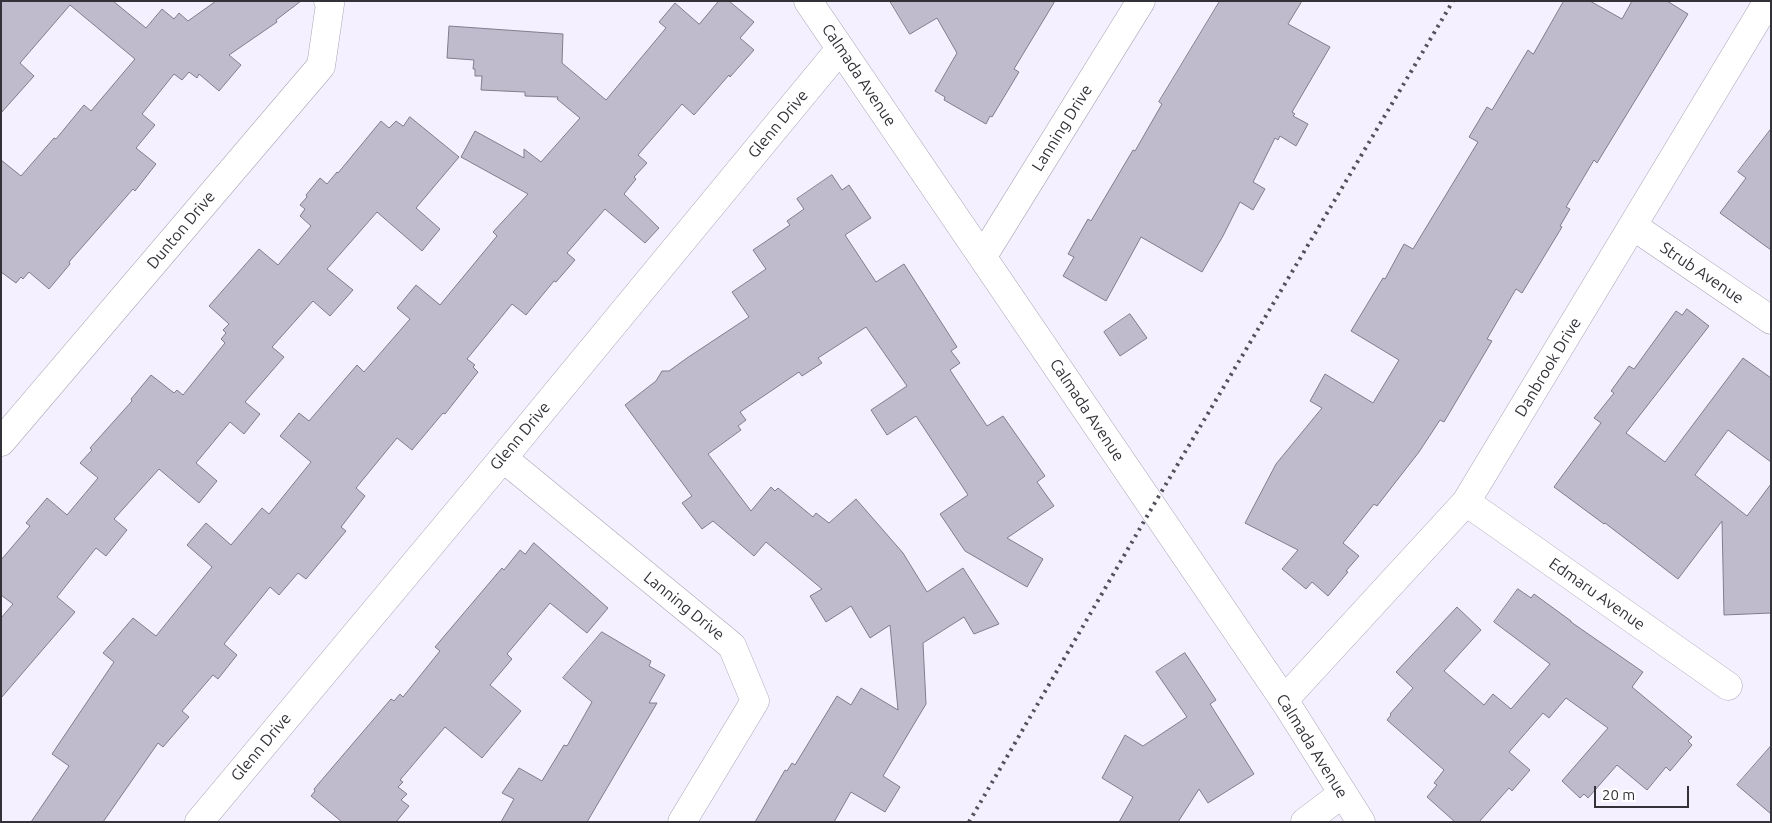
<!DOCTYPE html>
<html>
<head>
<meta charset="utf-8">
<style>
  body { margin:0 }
  #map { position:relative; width:1772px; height:823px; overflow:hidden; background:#f4f0ff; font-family:Ubuntu,sans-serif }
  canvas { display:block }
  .frame { position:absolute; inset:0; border:2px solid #343239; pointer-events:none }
  .scale { position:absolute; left:1594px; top:786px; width:95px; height:22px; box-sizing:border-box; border:2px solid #343239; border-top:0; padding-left:6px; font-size:15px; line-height:18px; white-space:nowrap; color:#343239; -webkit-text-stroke:4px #fff; paint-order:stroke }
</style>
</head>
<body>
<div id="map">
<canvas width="1772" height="823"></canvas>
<div class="frame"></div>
<div class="scale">20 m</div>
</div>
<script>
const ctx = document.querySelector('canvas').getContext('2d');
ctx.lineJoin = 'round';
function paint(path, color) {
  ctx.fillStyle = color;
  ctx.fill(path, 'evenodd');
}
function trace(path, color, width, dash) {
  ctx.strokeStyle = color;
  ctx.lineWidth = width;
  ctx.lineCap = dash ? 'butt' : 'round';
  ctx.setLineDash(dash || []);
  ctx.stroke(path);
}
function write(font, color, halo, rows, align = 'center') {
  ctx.font = font + ' Ubuntu,sans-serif';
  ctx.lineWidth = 5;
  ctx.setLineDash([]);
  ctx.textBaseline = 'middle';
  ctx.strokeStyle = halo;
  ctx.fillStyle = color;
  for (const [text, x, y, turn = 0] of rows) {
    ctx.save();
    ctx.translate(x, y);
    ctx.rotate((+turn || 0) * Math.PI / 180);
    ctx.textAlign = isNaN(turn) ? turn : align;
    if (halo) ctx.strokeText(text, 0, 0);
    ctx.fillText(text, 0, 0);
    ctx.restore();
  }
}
const building = new Path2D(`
  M1,1H113L146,28L162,9L174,19L179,13L188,21L216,1H301L276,20L277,22L229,55L241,65L219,91L199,74L197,78L189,72L182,80L174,74L142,114L155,125L136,148L156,164L135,191L133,189L69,262L70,264L49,289L29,272L23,279L21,277L16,283L1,272V160L21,176L54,138L56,139L84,105L91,111L135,59L70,5L20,63L34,76L1,113Z
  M719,1H729L754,22L740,38L754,50L730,77L729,75L694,115L682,104L638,155L647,163L634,177L636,179L624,194L659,228L645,243L605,209L567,253L575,260L556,282L554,281L526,315L512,304L467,359L475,365L473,367L478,372L445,414L443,413L412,450L397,438L356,488L365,496L341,527L346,531L306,579L298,573L279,595L270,587L224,644L237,655L218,679L213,675L182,711L189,717L163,747L158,743L103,822H31L69,766L52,754L114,662L103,653L133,618L156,636L212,567L187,545L206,523L231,545L262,508L269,514L311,462L280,436L299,413L309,421L357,365L364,372L410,319L397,308L416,285L440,305L497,236L493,232L528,194L461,157L475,131L524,158V149L541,162L580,118L557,99L558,97L525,96V92L481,90L482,76H475V69H473L474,60L447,58L449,26L563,34L562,63L606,100L666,28L659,22L675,3L699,24Z
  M890,1H1055L1014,69L1019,72L992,117L990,116L986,124L944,100L945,97L935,91L957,53L937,18L910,34Z
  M1220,1H1302L1288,24L1330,47L1292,112L1295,114L1293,116L1308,124L1296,146L1280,136L1278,140L1275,138L1253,182L1265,189L1253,210L1240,202L1223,236L1202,272L1141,237L1106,301L1063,276L1074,257L1068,254L1088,219L1091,221L1133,150L1135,151L1162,104L1159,102Z
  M1564,1H1590L1622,19L1632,1H1667L1688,14L1597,163L1594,160L1566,207L1570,209L1560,226L1562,227L1522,293L1516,289L1487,339L1492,341L1444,422L1440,420L1419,452L1377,506L1374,504L1343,543L1359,556L1346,571L1348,572L1328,596L1312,582L1306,589L1282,569L1298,550L1245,523L1276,464L1322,408L1310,401L1325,374L1373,403L1399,360L1351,331L1383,278L1385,279L1404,244L1413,249L1478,142L1469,137L1487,107L1492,110L1528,50L1533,54Z
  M410,117L459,157L416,208L440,229L422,251L377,212L327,269L353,290L330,316L313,301L272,347L284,357L245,402L260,414L244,434L230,422L196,463L217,481L199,503L159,469L114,519L127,530L106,556L96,548L57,597L75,612L1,698V618L13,604L1,595V560L30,526L26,523L47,498L67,515L98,478L80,463L92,450L90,448L132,401L131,399L151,375L174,393L177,390L183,395L225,343L221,339L226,333L223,330L229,324L209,306L259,249L278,265L311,226L300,216L305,209L300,205L307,197L306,195L320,178L327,184L337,172L338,173L381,121L389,128L396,121L403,126Z
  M1771,129V250L1720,213L1746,178L1738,172Z
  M832,175L842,190L849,185L871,218L845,235L876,282L904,264L957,347L951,351L960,363L950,370L987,426L1003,416L1045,476L1037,482L1054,506L1007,538L1043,559L1027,587L965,551L940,514L968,495L916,416L887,435L871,410L907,386L866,327L818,358L822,363L802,376L799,372L740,412L746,420L738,426L741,430L708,454L751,511L771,487L775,491L778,488L813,517L816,513L829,523L856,499L903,553L927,592L963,568L999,624L974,634L964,617L923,643L926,704L883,776L900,787L885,812L851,792L834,822H755L785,770L787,771L792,763L795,765L837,696L851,705L861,688L898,710L890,625L870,638L851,606L826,622L810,596L822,589L766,542L754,556L713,521L702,529L682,503L692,496L625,405L656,381L662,371H669L687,358L749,317L732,292L766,269L753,250L790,225L787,221L804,209L797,199Z
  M1687,309L1709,326L1626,433L1665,462L1743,358L1771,378V462L1728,430L1695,475L1747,516L1771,484V613L1724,615L1722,521L1678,579L1605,523L1604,524L1554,487L1601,423L1594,418L1614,393L1611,391L1629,366L1634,369L1676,311L1682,315Z
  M1130,314L1147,338L1120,356L1104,332Z
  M534,543L608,608L587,633L550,603L507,654L512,659L490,685L521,711L482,758L445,727L400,780L403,782L398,787L407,794L401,800L409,806L396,822H342L311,796L315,791L314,789L391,699L394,701L400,694L403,697L440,651L435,647L502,568L504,570L520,550L525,554Z
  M1518,589L1531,598L1534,594L1571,621V622L1643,672L1632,687L1692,737L1688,741L1692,745L1670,771L1666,767L1647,790L1617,765L1588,798L1584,794L1580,798L1562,781L1608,728L1566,698L1549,718L1543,713L1509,752L1530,770L1512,791L1509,788L1479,822H1455L1427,797L1437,785L1434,783L1444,770L1387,720L1391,715L1390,714L1413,688L1396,672L1457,607L1481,630L1444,671L1484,705L1493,694L1511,709L1550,664L1494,622Z
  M602,632L651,661L649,666L665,675L649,703H657L587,822H501L514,799L502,793L519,768L542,781L564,745L567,746L592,702L563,678Z
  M1185,653L1216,700L1210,704L1254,774L1208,803L1199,789L1178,822H1119L1133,797L1102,778L1125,735L1143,746L1187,717L1156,672Z
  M1771,746V814L1737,785Z`);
const minor = new Path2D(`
  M1633,226L1771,320
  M983,256L1141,1
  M1,442L321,66L330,4L328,1
  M503,458L732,646L755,701L682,822
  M1466,502L1728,686
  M1284,700L1466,502L1768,1
  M199,822L503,458L840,49
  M1305,822L1342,794`);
const tertiary = new Path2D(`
  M808,1L1284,700L1361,822`);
const rail = new Path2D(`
  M969,822L1153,506L1453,1`);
const streetNames = [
  ["Calmada Avenue",859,75,56],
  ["Glenn Drive",778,124,-50],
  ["Lanning Drive",1062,128,-58],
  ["Dunton Drive",181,230,-50],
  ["Strub Avenue",1702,273,34],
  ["Danbrook Drive",1548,367,-59],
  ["Calmada Avenue",1087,410,56],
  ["Glenn Drive",520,436,-50],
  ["Edmaru Avenue",1597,594,35],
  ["Lanning Drive",684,606,39],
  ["Calmada Avenue",1312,746,58],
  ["Glenn Drive",261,747,-50]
];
paint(building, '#bfbbcc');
trace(building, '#817c8d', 1);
trace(minor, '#a8a4b5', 29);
trace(tertiary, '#a8a4b5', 29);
trace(minor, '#fff', 28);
trace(tertiary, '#fff', 28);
trace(rail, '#525058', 4, [2.5, 5]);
write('16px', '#343239', '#fff', streetNames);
</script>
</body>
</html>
